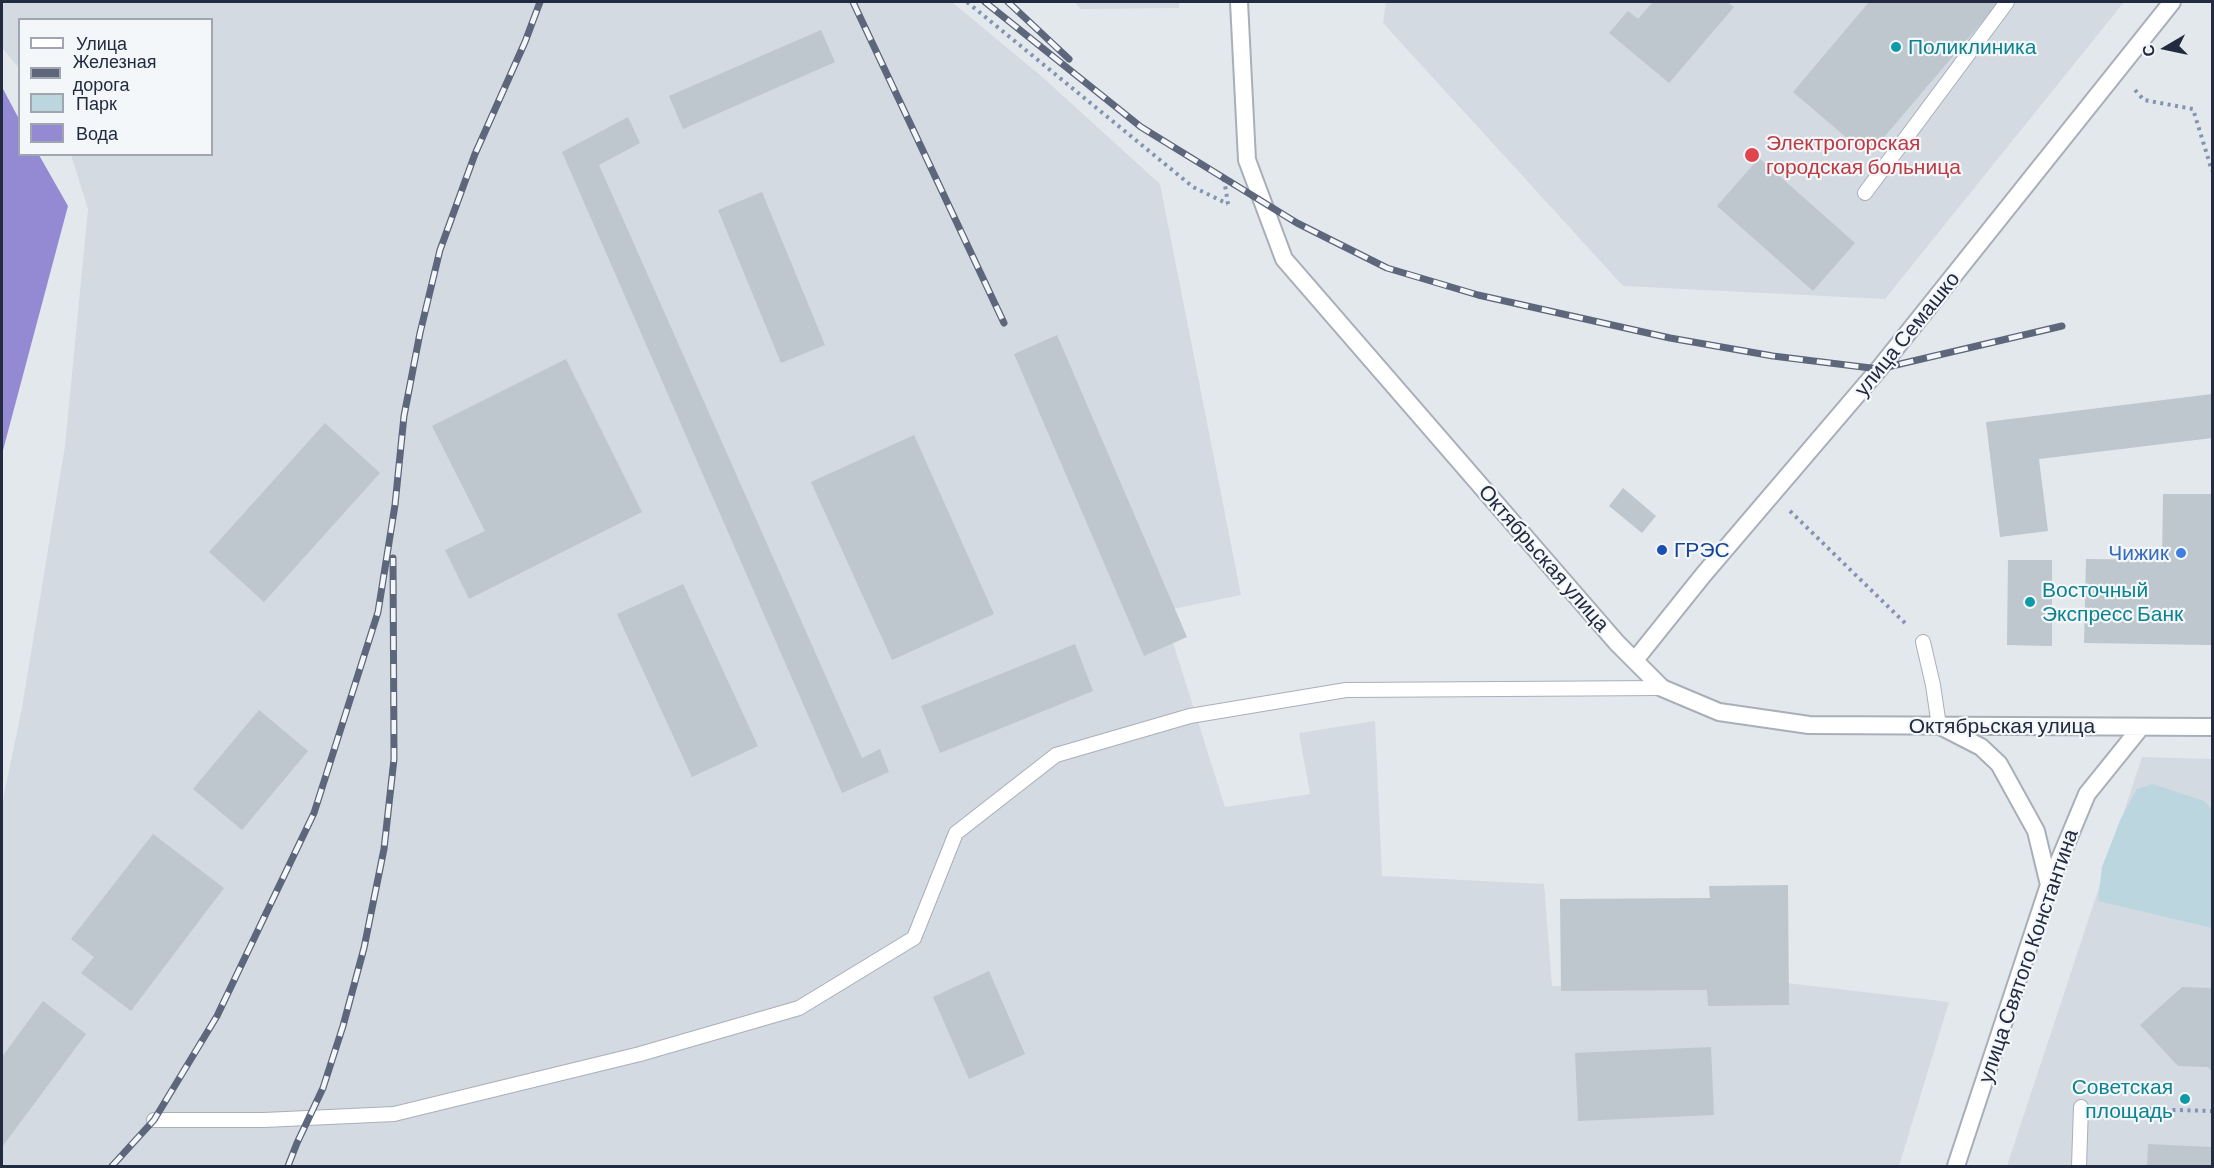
<!DOCTYPE html>
<html>
<head>
<meta charset="utf-8">
<style>
  body { margin:0 }
  #map { position:relative; width:2214px; height:1168px; overflow:hidden; background:#e3e8ed; font-family:Barlow,sans-serif }
  canvas { display:block }
  .frame { position:absolute; inset:0; border:3px solid #222b3f; pointer-events:none }
  .legend { position:absolute; left:18px; top:18px; width:195px; height:138px; box-sizing:border-box; background:#f4f7fa; border:2px solid #a0a5af; margin:0; padding:8px 10px; list-style:none; font-size:18px; color:#222b3f }
  .legend li { display:flex; align-items:center; gap:12px; height:30px }
  .legend b { width:30px; border:2px solid #a0a5af }
  .north { position:absolute; left:2136px; top:18px; width:60px; height:60px; -webkit-text-stroke:4px #f4f7fa; paint-order:stroke; rotate:261deg; font-size:16px; font-weight:700; line-height:24px; text-align:center; color:#222b3f }
  .north::after { content:''; display:block; margin:auto; width:21px; height:27px; background:#222b3f; clip-path:polygon(50% 0,100% 100%,50% 72%,0 100%) }
</style>
</head>
<body>
<div id="map">
<canvas width="2214" height="1168"></canvas>
<div class="frame"></div>
<ul class="legend">
<li><b style="height:8px;background:#fff"></b>Улица</li>
<li><b style="height:8px;background:#5d667b"></b>Железная дорога</li>
<li><b style="height:16px;background:#bcd6df"></b>Парк</li>
<li><b style="height:16px;background:#948ad4"></b>Вода</li>
</ul>
<div class="north">С</div>
</div>
<script>
const ctx = document.querySelector('canvas').getContext('2d');
ctx.lineJoin = 'round';
function paint(path, color) {
  ctx.fillStyle = color;
  ctx.fill(path, 'evenodd');
}
function trace(path, color, width, dash) {
  ctx.strokeStyle = color;
  ctx.lineWidth = width;
  ctx.lineCap = dash ? 'butt' : 'round';
  ctx.setLineDash(dash || []);
  ctx.stroke(path);
}
function write(font, color, halo, rows, align = 'center') {
  ctx.font = font + ' Barlow,sans-serif';
  ctx.lineWidth = 4.5;
  ctx.setLineDash([]);
  ctx.textBaseline = 'middle';
  ctx.strokeStyle = halo;
  ctx.fillStyle = color;
  for (const [text, x, y, turn = 0] of rows) {
    ctx.save();
    ctx.translate(x, y);
    ctx.rotate((+turn || 0) * Math.PI / 180);
    ctx.textAlign = isNaN(turn) ? turn : align;
    if (halo) ctx.strokeText(text, 0, 0);
    ctx.fillText(text, 0, 0);
    ctx.restore();
  }
}
const built = new Path2D(`
  M2,2H952L1040,75L1160,184L1241,595L1163,611L1225,807L1310,794L1299,733L1375,721L1382,876L1544,884L1552,986L1778,982L1949,1002L1899,1166H2V804L22,708L65,446L88,209L71,155L212,154V20H20L19,68L2,48Z
  M1074,2H1179V8L1081,9Z
  M1386,2H2124L1885,299L1623,286L1383,23Z
  M2142,757L2212,759V1166H2007Z`);
const green = new Path2D(`
  M2153,784L2204,801L2212,810V928L2098,901L2102,867L2121,818L2137,789Z`);
const water = new Path2D(`
  M2,87L19,119L20,154L39,155L68,206L2,454Z`);
const building = new Path2D(`
  M1653,2H1727L1734,7L1669,83L1609,33L1628,11L1638,19Z
  M1869,2H1999L1868,156L1793,92Z
  M821,30L835,62L683,129L669,96Z
  M628,117L640,143L599,165L862,758L880,749L889,772L842,793L562,152Z
  M1759,158L1855,243L1813,291L1717,206Z
  M762,192L825,345L781,363L718,210Z
  M1057,335L1187,637L1144,656L1014,354Z
  M566,359L642,512L469,599L445,550L485,531L432,426Z
  M2212,394V438L2039,459L2048,531L2000,537L1986,422Z
  M325,423L380,473L264,602L209,552Z
  M914,435L994,614L892,660L811,482Z
  M1623,488L1656,516L1642,533L1609,506Z
  M2163,494H2212V645L2084,643L2086,559L2162,560Z
  M2008,560H2052V646L2007,645Z
  M683,584L758,746L692,777L617,614Z
  M1075,644L1093,691L940,753L921,706Z
  M259,710L308,751L242,830L193,789Z
  M153,834L224,888L131,1011L81,973L94,957L71,939Z
  M1788,885L1789,1005L1708,1006L1707,990L1561,991L1560,899L1710,898L1709,886Z
  M989,971L1025,1054L969,1079L933,997Z
  M2212,986V1072L2208,1067L2178,1066L2140,1025L2182,987L2210,988Z
  M43,1001L86,1034L2,1147V1057Z
  M1711,1047L1714,1115L1578,1121L1575,1053Z
  M2148,1144L2212,1147V1166H2147Z`);
const path = new Path2D(`
  M967,2L1193,187L1228,204
  M2135,90L2144,100L2193,109L2212,171
  M1224,179L1228,204
  M1790,511L1907,625
  M2105,1108L2212,1111`);
const service = new Path2D(`
  M1865,193L2007,2
  M1923,642L1933,685L1939,726
  M154,1120H264L394,1114L640,1054L799,1008L914,938L956,833L1056,755L1190,716L1346,690L1662,688
  M2079,1166L2081,1107`);
const minor = new Path2D(`
  M1635,660L1704,574L1879,369L2172,2`);
const tertiary = new Path2D(`
  M1239,2L1247,160L1284,259L1617,643L1662,688L1719,712L1809,725L2212,727
  M1942,727L1981,747L1999,764L2036,831L2049,885
  M1956,1166L2049,885L2087,794L2141,727`);
const rail = new Path2D(`
  M853,2L1004,323
  M985,2L1141,127L1297,223L1387,268L1478,295L1670,338L1773,356L1879,369L2062,326
  M1008,2L1069,59
  M112,1166L154,1120L217,1016L314,813L378,612L395,505L404,416L420,333L440,250L475,154L525,42L540,2
  M288,1166L297,1143L323,1088L343,1026L364,948L384,849L394,759L393,558`);
const markers = [
  [1896,47,6,"#0f9aa8"],
  [1752,155,8,"#e0444e"],
  [1662,550,6,"#1a4fb4"],
  [2181,553,6,"#3f7fe0"],
  [2030,602,6,"#0f9aa8"],
  [2185,1099,6,"#0f9aa8"]
];
const cultureNames = [
  ["Поликлиника",1908,47],
  ["Восточный",2042,590],
  ["Экспресс Банк",2042,614],
  ["Советская",2173,1087,"right"],
  ["площадь",2173,1111,"right"]
];
const healthNames = [
  ["Электрогорская",1766,143],
  ["городская больница",1766,167]
];
const streetNames = [
  ["улица Семашко",1907,334,-51],
  ["Октябрьская улица",1544,558,49],
  ["Октябрьская улица",2002,726],
  ["улица Святого Константина",2028,956,-71]
];
const transitNames = [
  ["ГРЭС",1674,550]
];
const shopNames = [
  ["Чижик",2169,553]
];
paint(built, '#d4dae1');
paint(green, '#bcd6df');
paint(water, '#948ad4');
paint(building, '#bec6ce');
trace(service, '#a9afb9', 16);
trace(minor, '#a9afb9', 20);
trace(tertiary, '#a9afb9', 20);
trace(path, '#8393b2', 4, [3, 4.5]);
trace(service, '#fff', 14);
trace(minor, '#fff', 16);
trace(tertiary, '#fff', 16);
trace(rail, '#5d667b', 7);
trace(rail, '#f4f7fa', 4.5, [14]);
for (const [x, y, r, color] of markers) {
  const dot = new Path2D();
  dot.arc(x, y, r, 0, 2 * Math.PI);
  ctx.fillStyle = color;
  ctx.fill(dot);
  trace(dot, '#f4f7fa', 2);
}
write('21px', '#0d838f', '#f4f7fa', cultureNames, 'left');
write('21px', '#be3a42', '#f4f7fa', healthNames, 'left');
write('21px', '#222b3f', '#f4f7fa', streetNames);
write('21px', '#164399', '#f4f7fa', transitNames, 'left');
write('21px', '#366cbe', '#f4f7fa', shopNames, 'right');
</script>
</body>
</html>
